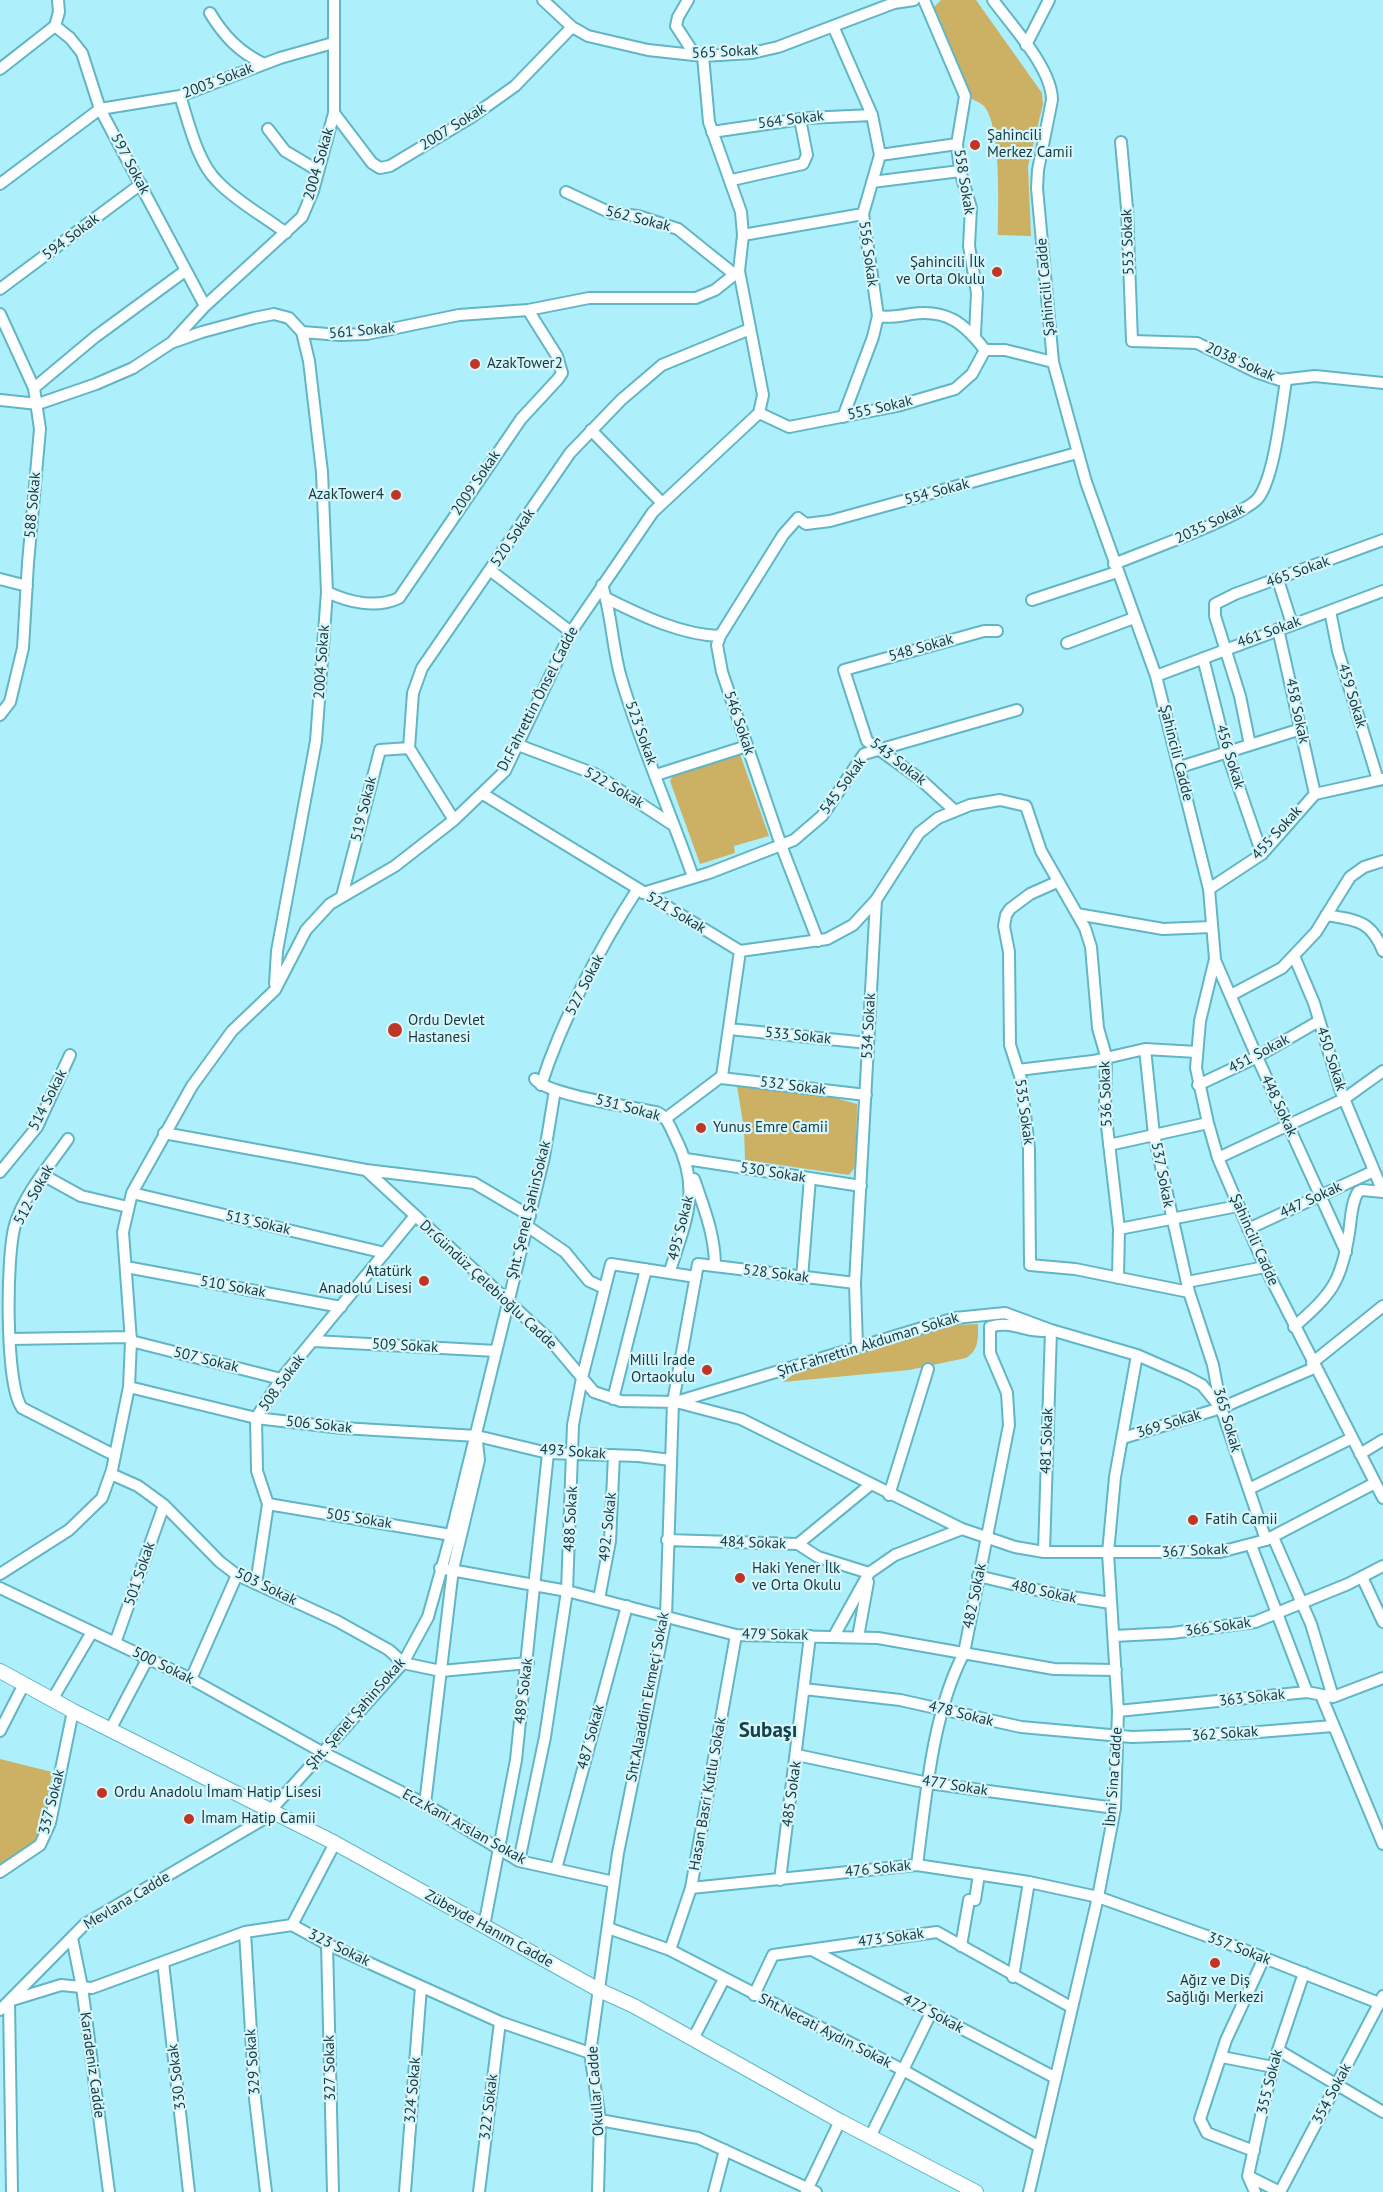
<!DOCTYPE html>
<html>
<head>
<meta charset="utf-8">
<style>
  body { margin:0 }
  canvas { display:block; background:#adeffb }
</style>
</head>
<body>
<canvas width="1383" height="2192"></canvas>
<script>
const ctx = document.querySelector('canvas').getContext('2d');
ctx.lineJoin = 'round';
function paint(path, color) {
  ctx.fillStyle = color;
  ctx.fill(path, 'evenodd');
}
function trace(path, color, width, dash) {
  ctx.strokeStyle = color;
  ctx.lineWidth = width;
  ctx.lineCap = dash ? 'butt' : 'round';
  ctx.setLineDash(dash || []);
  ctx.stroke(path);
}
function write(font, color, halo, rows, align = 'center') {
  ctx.font = font + ' "PT Sans",sans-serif';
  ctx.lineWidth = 4.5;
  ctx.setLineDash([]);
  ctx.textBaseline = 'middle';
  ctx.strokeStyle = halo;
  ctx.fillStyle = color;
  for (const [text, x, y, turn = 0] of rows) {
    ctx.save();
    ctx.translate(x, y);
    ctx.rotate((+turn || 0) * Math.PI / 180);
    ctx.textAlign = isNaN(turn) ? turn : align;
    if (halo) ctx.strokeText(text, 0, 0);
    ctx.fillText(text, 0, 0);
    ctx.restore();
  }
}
const green = new Path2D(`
  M941,0H976L1042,93L1043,104L1028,166L1031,236L998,235C998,209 1002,124 983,105C980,103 974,100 971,98L933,8Z
  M740,754L769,836L734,846L735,853L700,864L670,781L674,773Z
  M737,1086L831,1097L857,1104L856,1166L849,1175L745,1160L744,1129Z
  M978,1324C978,1339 979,1350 966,1358L909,1370L783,1382L797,1372L954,1325Z
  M0,1759L52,1772L43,1827L38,1841L0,1867Z`);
const minor = new Path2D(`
  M543,0L572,27L588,36L648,50L703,56L752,53L778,47L894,3L914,0
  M688,0L678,17L676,26L695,55
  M924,0L965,96L957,144L960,171L971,208L969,246L977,293L975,335
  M993,0C1011,25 1052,68 1052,100L1038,170L1037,188L1053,362L1086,482L1156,676L1209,889L1215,959L1200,1021L1196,1068L1208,1123L1218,1158L1265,1267L1383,1498
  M210,13C224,36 239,52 264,64
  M55,26L70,38L82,53L100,109L205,306
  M833,26L872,115L880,155L863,214L878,316L873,337L843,417
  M1026,45L1049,0
  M0,69L55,26L59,12L58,0
  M180,96C189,123 197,162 218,182C237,202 264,216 286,233
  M334,113L372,163L380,168L390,166L470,118L515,86L572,27
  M268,129L285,151L317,170
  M712,132L808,118L872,115
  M1121,142L1127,208L1132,341L1197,343L1256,372L1280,380L1315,376L1383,383
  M880,155L957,144
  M732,180L803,164L807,155L800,119
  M872,182L960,171
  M0,184L100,109L180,96L280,58L333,43
  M566,192L611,213L638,216L678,229L734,274
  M743,235L863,214
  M0,289L141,184
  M0,314L34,388L40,429L28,563L23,648L10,702L0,715
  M878,316C889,318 900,316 911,314C947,309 964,323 985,350H1005L1053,362
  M173,341L205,306L302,217L313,191L334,113V0
  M34,388L95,337L185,271
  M0,400L38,404L96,384L133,368L171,343L202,332L254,318L274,314L289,318L302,332L340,335L367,334L459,315L528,310L589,298H696L715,290L739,271
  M759,413L789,427L897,406L955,389L972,374L985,350
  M591,430L662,503
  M1114,564C1142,552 1246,516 1259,497C1275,474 1281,410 1286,381
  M491,571L571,632
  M0,579L27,586
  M1278,580L1292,624
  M602,585C612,615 612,647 621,678C641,746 670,811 693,877
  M327,592C348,602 376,609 399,598L521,419L558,379L562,373L557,356L528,310
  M608,599C642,616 682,635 720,636
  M1032,600L1117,572
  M1330,611L1338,651L1378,780
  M1278,629L1315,794
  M1067,643L1134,618
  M1203,658L1227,753L1262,854
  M1156,676L1383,591
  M518,745L595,774L673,825
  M1250,745L1240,696L1215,616V604L1235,594L1383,540
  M1180,767L1301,729
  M656,775L747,746
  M483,794L740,951L827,939L853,925L876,900
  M955,811L920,779L867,741L844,670L984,631H997
  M454,820L409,748L413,693L422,668L570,453L621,400L662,365L750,329
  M1057,882L1030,894L1010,909L1006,915L1004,926L1009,952L1010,1045L1021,1079L1029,1149L1030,1265L1075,1269L1189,1292
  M1209,889L1262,854L1315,794L1383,779
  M643,893L709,873L794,840L822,816L864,754L1017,710
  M342,896L380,750L409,748
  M1077,914L1163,929L1211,927
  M1326,915C1356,920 1371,920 1383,951
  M818,941L781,845L722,672L717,645L720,636L783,535L798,518L806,524L830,521L1077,453
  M1294,956L1314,1003L1340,1089L1383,1192
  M1215,960L1257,1057L1346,1252
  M275,984L277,951L316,741L327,592L322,472L309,361L302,332
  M1231,995L1282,968L1316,932L1350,877L1364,867L1383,861
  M729,1029L868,1043
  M1145,1049L1154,1135L1189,1292L1213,1365L1221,1408L1266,1540
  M1018,1070L1093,1061L1145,1049L1197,1052
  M721,1078L866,1095
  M535,1079C548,1095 632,1107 656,1112C667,1116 670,1127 675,1137C702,1190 686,1219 670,1271
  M541,1085C562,1020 600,947 637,890
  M1198,1085L1253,1059L1319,1021
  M665,1119L722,1076L740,951
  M164,1133L366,1170L552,1342L594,1392L621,1401L676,1402L741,1419L962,1529L1015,1547L1044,1552H1220L1266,1540L1375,1483
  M68,1139C50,1165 24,1194 15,1225C6,1255 5,1385 22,1408L114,1455
  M1109,1145L1208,1123
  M1218,1158L1344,1099L1383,1071
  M686,1159L861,1186
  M366,1170L474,1183L530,1216
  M0,1172L37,1127L70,1055
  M43,1175L81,1196L128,1207
  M694,1179C704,1208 715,1235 715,1266
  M132,1193L385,1253
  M527,1226L565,1252L589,1281L604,1288
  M1119,1229L1238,1206
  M1248,1229L1374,1171
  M126,1267L341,1307
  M802,1278L810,1178
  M1187,1282L1265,1267
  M1294,1327C1331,1294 1341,1284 1349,1233C1351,1221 1351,1203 1358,1192L1362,1190L1383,1192
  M10,1339L131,1337
  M131,1341L281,1379
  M314,1341L496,1351
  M857,1347L855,1283L876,900L919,833L938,818L970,805L1000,800L1026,806L1041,851L1085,928L1091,947L1098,1028L1106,1056L1105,1109L1119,1229L1118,1278
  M1312,1363L1383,1306
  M129,1387L256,1418L342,1428L477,1436L548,1453L638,1456L671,1460
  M613,1399L646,1269
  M676,1402L955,1318L1005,1313L1051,1330L1137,1355L1185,1376L1202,1385L1221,1408
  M1123,1438L1221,1408L1314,1368
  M1360,1454L1383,1440
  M111,1474L138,1486L164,1505L220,1562L237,1575L337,1621L389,1650L403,1663L441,1671L528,1663
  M1249,1489L1352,1438
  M889,1495L928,1369
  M268,1504L451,1535
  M1273,1537L1311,1624L1333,1697
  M667,1540L798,1544L818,1557L869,1573L895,1555L962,1529
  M798,1544L870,1485
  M1251,1545L1307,1692
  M1044,1552L1051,1330
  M440,1568L567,1591L736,1635L878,1638L1054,1669L1116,1670
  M0,1574L69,1530L102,1498L112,1470L129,1387L131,1341L123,1232L132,1193L192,1086L232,1031L275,990L306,930L330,904L395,866L454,820L505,771L571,632L653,512L759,413L763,395L739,271L743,235L741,212L709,122L703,56
  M978,1576L1058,1595L1111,1603
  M1362,1577L1383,1622
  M256,1584L268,1504L257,1471L256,1418L281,1379L414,1217
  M0,1588L191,1679L322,1752L425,1804L519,1861L614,1882
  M599,1599L610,1541L614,1455
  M834,1636L869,1573
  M1114,1636L1172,1633L1255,1622L1348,1584L1383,1566
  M858,1637L868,1582
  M115,1643L164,1505
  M191,1679L237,1575
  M804,1689L900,1700L1021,1727L1132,1737L1246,1733L1333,1726
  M1321,1695L1383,1844
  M52,1700L92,1632
  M1118,1711L1307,1692L1333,1697L1383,1678
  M110,1730L148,1658
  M0,1731L24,1684
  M797,1755L928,1783L1115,1808
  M425,1804L453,1569L479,1460L477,1442
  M519,1861L545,1737L567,1591L573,1425L582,1378L611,1264L696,1277
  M917,1865C926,1797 932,1714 964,1653L1009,1425L1007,1393L990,1353V1327C1011,1319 1030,1335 1051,1330
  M556,1869L627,1606
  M0,1872L40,1845L50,1823L73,1711
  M780,1880L810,1636
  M691,1888L917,1865L1029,1882L1098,1897L1229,1944L1379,2003
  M292,1925L335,1843
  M484,1926L516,1760L548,1453
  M608,1928L670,1950L903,2070L1038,2146
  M245,1932L255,2099L266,2192
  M72,1938L82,1987L109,2192
  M327,1944L333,2192
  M961,1946L969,1900H975L979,1874
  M670,1950L691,1888L736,1635
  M812,1950L1054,2077
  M163,1962L189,2192
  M1013,1977L1029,1882
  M754,1995L773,1955L937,1932L1071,2007
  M0,2010L85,1924L262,1820L403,1663L428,1617L451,1535L544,1157L555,1090
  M693,2039L724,1979
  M1278,2050L1383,2112
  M1222,2057L1273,2067
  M600,2120L698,2138L816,2192
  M870,2137L931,2013
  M1254,2151L1207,2133L1200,2119L1226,2040L1264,1958
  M1248,2176L1280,2192L1383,1996
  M12,2192L9,2001L61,1985L92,1988L245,1932L292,1925L327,1944L500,2022L590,2053
  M405,2192L421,1987
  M479,2192L500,2022
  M598,2192L600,2120L590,2053L618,1853L666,1617L673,1402L698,1264L855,1283
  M714,2192L725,2150
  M806,2192L840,2121
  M1029,2192L1098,1897L1115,1808L1118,1711L1108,1553L1115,1477L1137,1355
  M1255,2192L1248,2176L1264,2102L1278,2050L1304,1973`);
const major = new Path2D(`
  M0,1671L73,1711L335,1843L599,1990L634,2006L840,2121L976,2192`);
const markers = [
  [975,145,6,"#c13525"],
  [997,272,6,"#c13525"],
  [475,364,6,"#c13525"],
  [396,495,6,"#c13525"],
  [395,1030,8,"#c13525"],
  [701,1128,6,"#c13525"],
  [424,1281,6,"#c13525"],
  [707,1370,6,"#c13525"],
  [1193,1520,6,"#c13525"],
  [740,1578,6,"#c13525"],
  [102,1793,6,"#c13525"],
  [189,1819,6,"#c13525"],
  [1215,1963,6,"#c13525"]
];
const streetNames = [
  ["565 Sokak",725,52,-3],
  ["2003 Sokak",218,81,-21],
  ["564 Sokak",791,120,-7],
  ["2007 Sokak",453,127,-32],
  ["597 Sokak",130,164,62],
  ["2004 Sokak",319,164,-74],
  ["558 Sokak",964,182,81],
  ["562 Sokak",638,219,14],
  ["594 Sokak",71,237,-37],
  ["553 Sokak",1128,242,-92],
  ["556 Sokak",868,254,82],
  ["Şahincili Cadde",1046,287,-95],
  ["561 Sokak",362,331,-5],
  ["2038 Sokak",1240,362,24],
  ["555 Sokak",880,408,-13],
  ["2009 Sokak",476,483,-56],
  ["554 Sokak",937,492,-15],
  ["588 Sokak",33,505,-85],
  ["2035 Sokak",1210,524,-25],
  ["520 Sokak",513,538,-56],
  ["465 Sokak",1298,572,-20],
  ["461 Sokak",1269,632,-20],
  ["548 Sokak",921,648,-16],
  ["2004 Sokak",322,662,-86],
  ["459 Sokak",1352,696,73],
  ["Dr.Fahrettin Önsel Cadde",538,699,-63],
  ["458 Sokak",1297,711,78],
  ["546 Sokak",739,723,71],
  ["523 Sokak",641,733,70],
  ["Şahincili Cadde",1176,753,76],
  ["456 Sokak",1230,757,73],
  ["543 Sokak",898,762,38],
  ["545 Sokak",843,786,-54],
  ["522 Sokak",614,788,30],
  ["519 Sokak",364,809,-76],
  ["455 Sokak",1277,833,-48],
  ["521 Sokak",676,913,31],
  ["527 Sokak",585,985,-63],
  ["534 Sokak",869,1026,-87],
  ["533 Sokak",798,1036,6],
  ["451 Sokak",1259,1054,-28],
  ["450 Sokak",1331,1059,72],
  ["532 Sokak",793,1086,7],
  ["536 Sokak",1106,1094,-92],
  ["514 Sokak",48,1100,-63],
  ["448 Sokak",1279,1106,65],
  ["531 Sokak",628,1108,15],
  ["535 Sokak",1024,1112,82],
  ["530 Sokak",773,1173,9],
  ["537 Sokak",1162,1175,79],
  ["512 Sokak",34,1195,-61],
  ["447 Sokak",1311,1200,-25],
  ["Şht. Şenel ŞahinSokak",529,1210,-76],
  ["513 Sokak",258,1223,13],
  ["495 Sokak",681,1228,-76],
  ["Şahincili Cadde",1254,1240,66],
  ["528 Sokak",776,1274,7],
  ["Dr.Gündüz Çelebioğlu Cadde",488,1285,43],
  ["510 Sokak",233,1287,10],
  ["Şht.Fahrettin Akduman Sokak",868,1345,-17],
  ["509 Sokak",405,1346,3],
  ["507 Sokak",206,1360,14],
  ["508 Sokak",282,1383,-54],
  ["365 Sokak",1227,1420,74],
  ["369 Sokak",1169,1424,-17],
  ["506 Sokak",319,1425,6],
  ["481 Sokak",1047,1441,-88],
  ["493 Sokak",573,1452,4],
  ["505 Sokak",359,1519,9],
  ["488 Sokak",571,1519,-87],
  ["492. Sokak",608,1527,-84],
  ["484 Sokak",753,1543,2],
  ["367 Sokak",1195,1551,-3],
  ["501 Sokak",140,1574,-71],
  ["503 Sokak",266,1587,26],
  ["480 Sokak",1044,1592,12],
  ["482 Sokak",975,1596,-78],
  ["366 Sokak",1218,1627,-8],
  ["479 Sokak",775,1635,1],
  ["500 Sokak",163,1666,26],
  ["489 Sokak",524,1691,-83],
  ["Sht.Alaaddin Ekmeçi Sokak",648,1697,-79],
  ["363 Sokak",1252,1698,-6],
  ["Şht. Şenel ŞahinSokak",356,1714,-49],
  ["478 Sokak",961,1714,14],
  ["362 Sokak",1225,1734,-4],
  ["487 Sokak",591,1737,-75],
  ["İbni Sina Cadde",1114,1777,-86],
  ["477 Sokak",955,1786,9],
  ["Hasan Basri Kutlu Sokak",708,1794,-80],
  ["485 Sokak",792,1794,-82],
  ["337 Sokak",52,1802,-76],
  ["Ecz.Kani Arslan Sokak",464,1827,29],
  ["476 Sokak",878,1869,-6],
  ["Mevlana Cadde",127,1901,-31],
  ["Zübeyde Hanım Cadde",489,1929,29],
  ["473 Sokak",891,1938,-8],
  ["323 Sokak",339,1948,26],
  ["357 Sokak",1239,1949,21],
  ["472 Sokak",933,2014,28],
  ["Sht.Necati Aydın Sokak",825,2031,27],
  ["329 Sokak",253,2062,-94],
  ["Karadeniz Cadde",92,2065,82],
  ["327 Sokak",330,2068,-91],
  ["330 Sokak",177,2077,-97],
  ["355 Sokak",1270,2082,-76],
  ["324 Sokak",413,2090,-85],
  ["Okullar Cadde",596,2091,-94],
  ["354 Sokak",1332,2094,-62],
  ["322 Sokak",489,2107,-83]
];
const poiNames = [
  ["Şahincili",987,136],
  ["Merkez Camii",987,153],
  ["Şahincili İlk",985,263,"right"],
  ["ve Orta Okulu",985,280,"right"],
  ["AzakTower2",487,364],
  ["AzakTower4",384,495,"right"],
  ["Ordu Devlet",408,1021],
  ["Hastanesi",408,1038],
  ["Yunus Emre Camii",713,1128],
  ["Atatürk",412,1272,"right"],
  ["Anadolu Lisesi",412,1289,"right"],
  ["Milli İrade",695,1361,"right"],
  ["Ortaokulu",695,1378,"right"],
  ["Fatih Camii",1205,1520],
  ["Haki Yener İlk",752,1569],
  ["ve Orta Okulu",752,1586],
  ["Ordu Anadolu İmam Hatip Lisesi",114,1793],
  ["İmam Hatip Camii",201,1819],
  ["Ağız ve Diş",1215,1981,"center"],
  ["Sağlığı Merkezi",1215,1998,"center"]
];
const districtNames = [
  ["Subaşı",768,1731]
];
paint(green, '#ccb164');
trace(minor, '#61b6c5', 14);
trace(major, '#61b6c5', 16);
trace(minor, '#fff', 10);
trace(major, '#fff', 14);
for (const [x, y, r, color] of markers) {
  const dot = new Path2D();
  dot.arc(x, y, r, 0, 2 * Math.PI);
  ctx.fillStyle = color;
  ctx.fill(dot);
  trace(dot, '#d6f6fc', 2);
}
write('15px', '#14383e', '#d6f6fc', streetNames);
write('15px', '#14383e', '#d6f6fc', poiNames, 'left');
write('bold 21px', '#134249', '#d6f6fc', districtNames);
</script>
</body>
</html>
